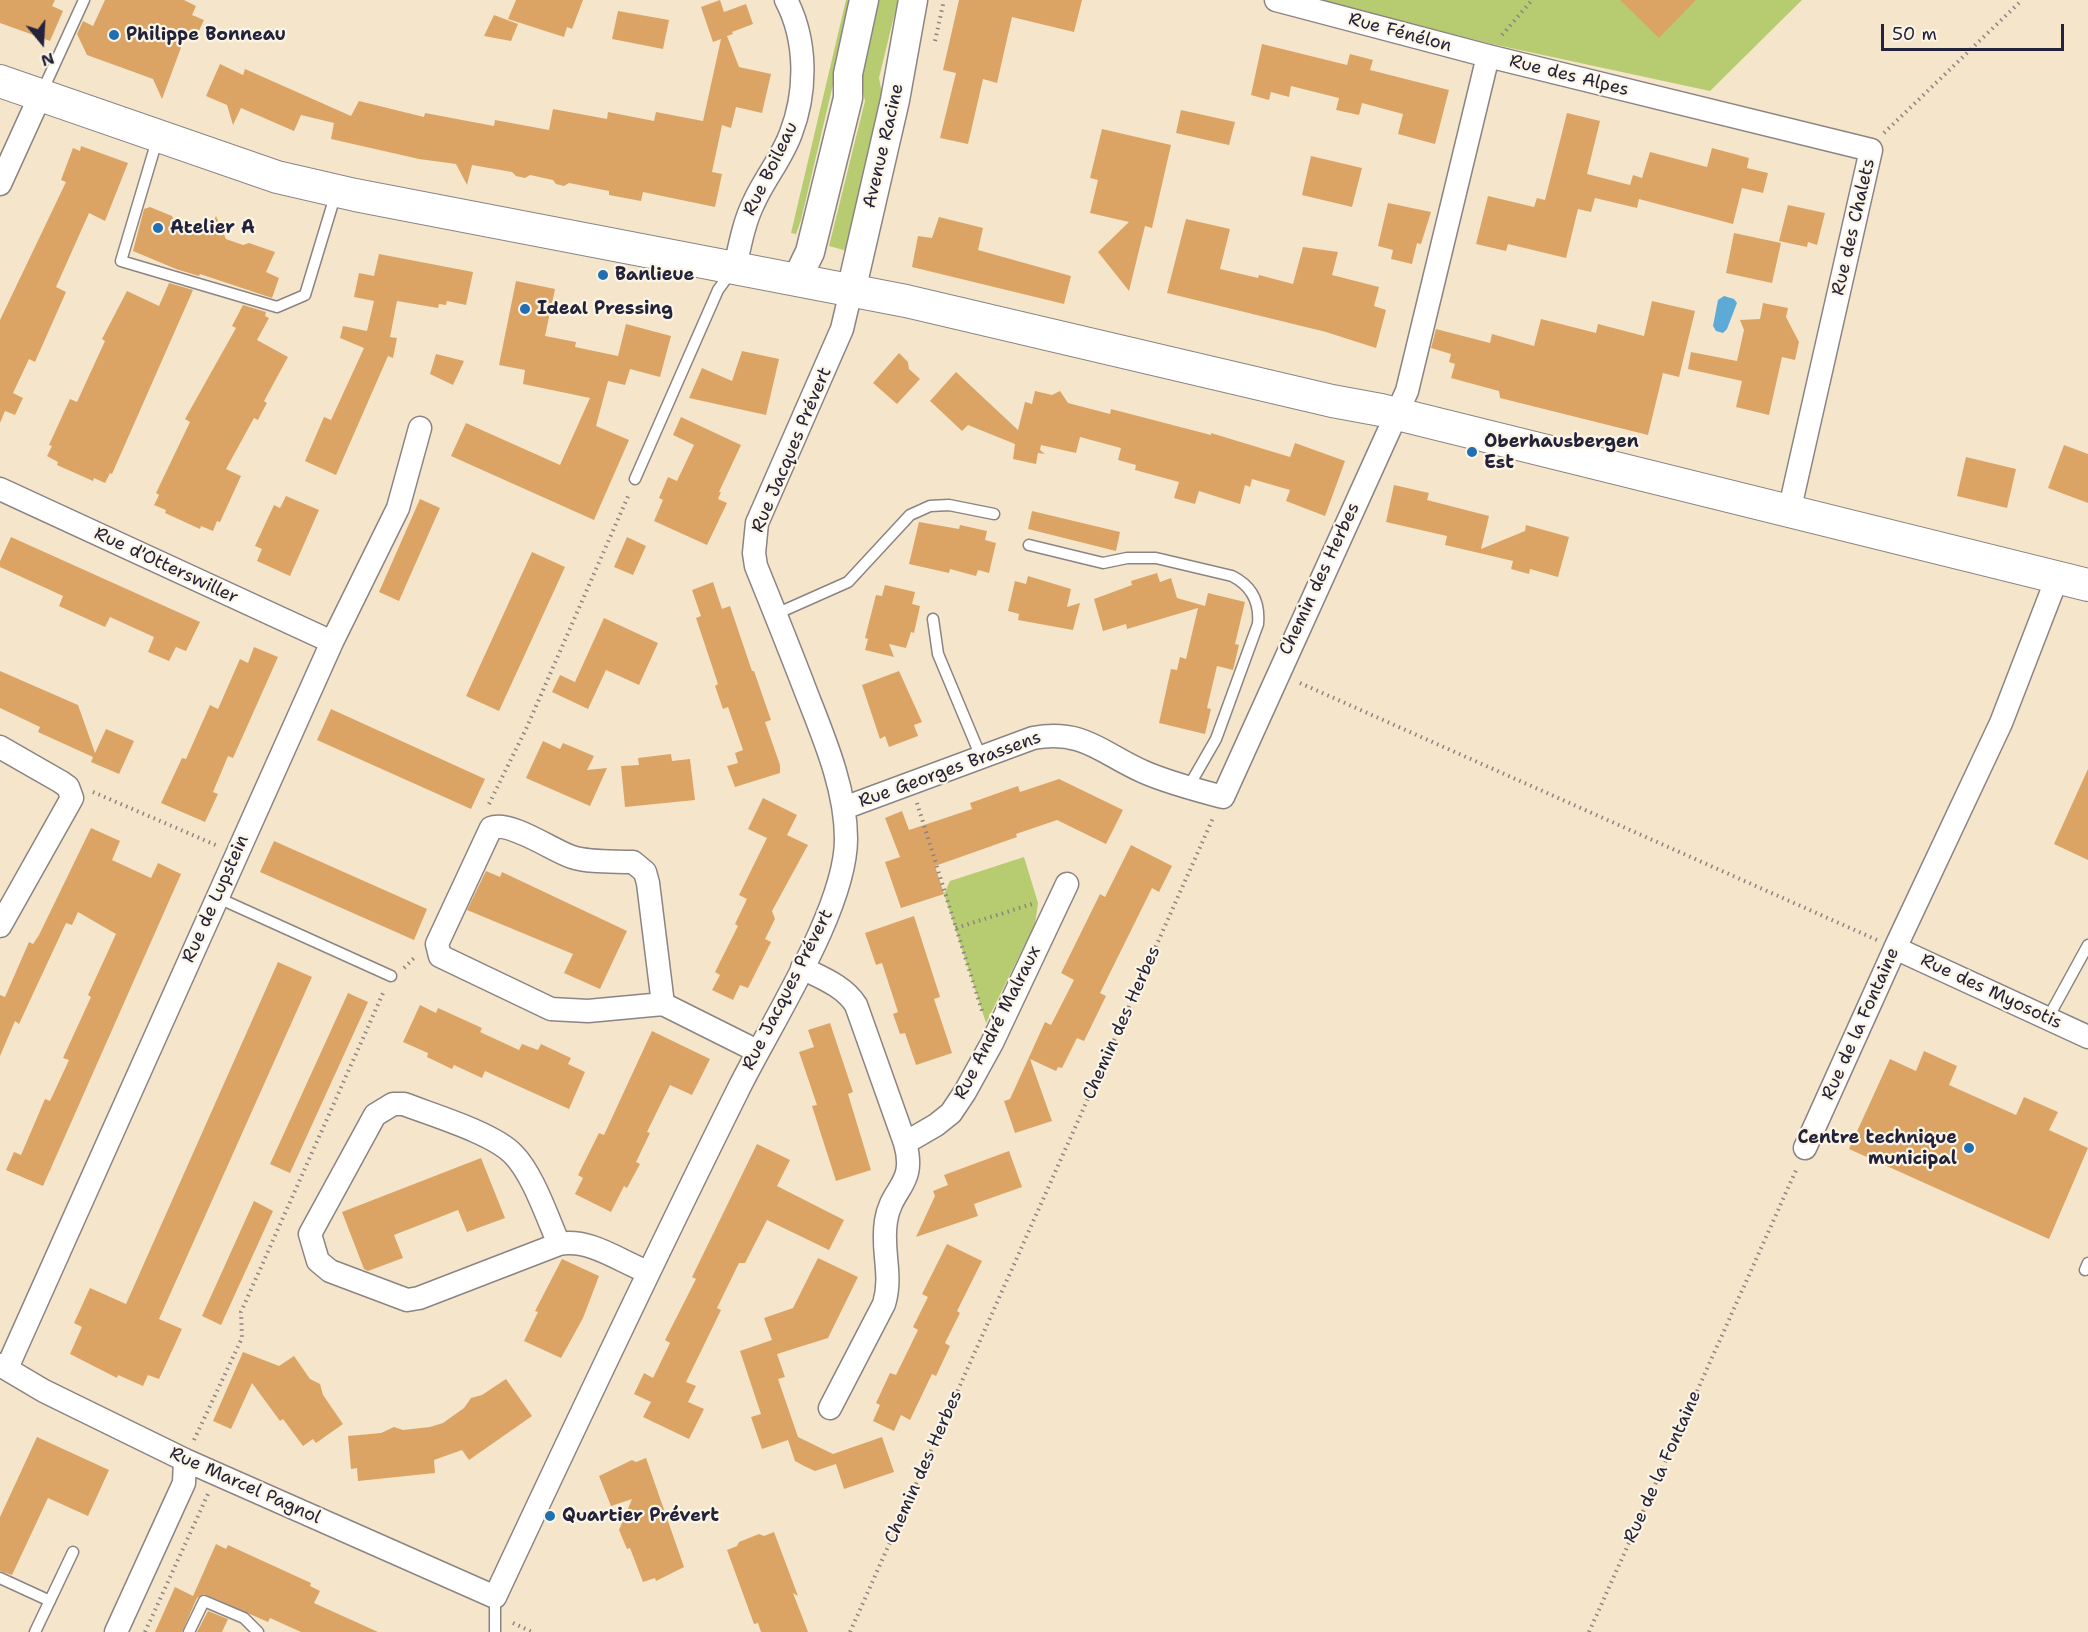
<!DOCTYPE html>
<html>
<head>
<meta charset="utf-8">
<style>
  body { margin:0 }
  #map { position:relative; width:2088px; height:1632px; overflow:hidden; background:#f5e6cb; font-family:"Shantell Sans",sans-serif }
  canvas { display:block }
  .north { position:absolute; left:12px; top:12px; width:60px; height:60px; -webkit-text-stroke:4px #fcf5e5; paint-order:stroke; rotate:162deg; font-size:16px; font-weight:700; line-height:24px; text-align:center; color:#22223b }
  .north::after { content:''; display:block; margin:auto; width:21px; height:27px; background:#22223b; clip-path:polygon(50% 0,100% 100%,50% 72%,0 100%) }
  .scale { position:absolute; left:1881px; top:24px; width:183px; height:27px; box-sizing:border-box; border:3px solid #22223b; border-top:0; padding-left:8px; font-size:18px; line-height:21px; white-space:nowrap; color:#22223b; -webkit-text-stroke:4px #fcf5e5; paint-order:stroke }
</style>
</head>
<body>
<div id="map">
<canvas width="2088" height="1632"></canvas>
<div class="north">N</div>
<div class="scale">50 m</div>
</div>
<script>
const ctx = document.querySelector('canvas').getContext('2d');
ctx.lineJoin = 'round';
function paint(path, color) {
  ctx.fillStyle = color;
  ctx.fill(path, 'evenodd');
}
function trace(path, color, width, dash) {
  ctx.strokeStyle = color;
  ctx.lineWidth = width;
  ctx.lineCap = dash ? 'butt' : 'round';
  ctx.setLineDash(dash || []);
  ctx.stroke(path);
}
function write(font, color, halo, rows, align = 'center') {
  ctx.font = font + ' "Shantell Sans",sans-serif';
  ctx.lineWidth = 4.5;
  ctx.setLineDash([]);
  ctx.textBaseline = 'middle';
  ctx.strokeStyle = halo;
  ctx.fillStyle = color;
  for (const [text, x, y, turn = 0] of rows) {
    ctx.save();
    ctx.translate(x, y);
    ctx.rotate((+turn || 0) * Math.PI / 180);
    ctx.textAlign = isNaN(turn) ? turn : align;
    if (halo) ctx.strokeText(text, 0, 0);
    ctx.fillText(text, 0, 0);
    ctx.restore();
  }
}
const green = new Path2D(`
  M846,0H853L801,220L796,234L791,233Z
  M878,0H898L879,78L884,104L847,251L829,246L865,101L859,77Z
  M1319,0H1802L1710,91L1492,44Z
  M1024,857L1038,903L1035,924L986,1023L944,894L950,881Z`);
const water = new Path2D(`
  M1724,296L1734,299L1737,303L1727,329L1723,333L1716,331L1713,326L1718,300Z`);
const building = new Path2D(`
  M0,0H55L52,6L63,11L50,41L0,23Z
  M105,0H184L196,6L192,15L204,20L195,39L186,34L162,99L153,79L87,55L77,34L83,21L93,26Z
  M516,0H583L572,29L567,27L564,37L508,19Z
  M720,0L724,12L746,4L753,24L732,32L733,34L727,36L739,67L771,74L762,113L736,107L731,128L722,125L712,172L722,174L715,207L643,192L641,201L609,195V191L569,183L564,186L556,184L553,180L530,175L525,178L516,176L512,172L472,165L467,185L456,164L419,159L331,139L334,123L301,115L294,131L241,108L233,125L227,105L206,96L220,64L243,75L245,69L351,116L359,101L424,117L425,113L494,126L495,120L549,130L553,109L607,119L608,112L654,121L656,112L703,121L721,39L713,42L701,7Z
  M959,0H1082L1074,32L1012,17L997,83L983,79L968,144L940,138L956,73L943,70Z
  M1620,0H1696L1659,38Z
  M618,11L669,20L663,49L612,39Z
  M494,15L518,24L511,41L484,36Z
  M1262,44L1347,65L1350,54L1373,60L1370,70L1449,90L1435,144L1398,134L1403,114L1362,103L1359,115L1336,110L1339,98L1291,86L1289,97L1271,92L1269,100L1251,95Z
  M1181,110L1235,122L1229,145L1176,133Z
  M1567,113L1600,121L1587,174L1630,185L1633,175L1642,178L1650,152L1707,167L1712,148L1749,158L1747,168L1768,173L1763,193L1742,188L1733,224L1639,199L1637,208L1595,198L1591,212L1578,209L1566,258L1508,244L1506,251L1476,244L1488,196L1534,207L1537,198L1545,200Z
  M1102,129L1171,145L1152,228L1145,226L1129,291L1098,252L1129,222L1090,213L1098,180L1090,178Z
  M81,146L128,163L105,221L89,213L56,287L66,292L35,362L29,359L13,393L23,398L15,415L5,411L0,423V320L66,182L61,180L73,148L80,151Z
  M1311,156L1362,168L1352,207L1302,195Z
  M1388,203L1431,212L1421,244L1417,243L1412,264L1391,259L1393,250L1378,246Z
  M1788,205L1825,213L1817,245L1808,242L1807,247L1779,241Z
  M150,207L172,216L175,223L191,229L198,225L210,231L216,216L226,239L243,245L249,243L275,252L266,272L279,278L272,298L200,274L199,276L176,269L133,251L144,209Z
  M939,217L983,228L978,250L1071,276L1064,304L912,267L918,236L932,238Z
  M1186,219L1230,229L1220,269L1258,278L1259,275L1293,284L1303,247L1338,252L1332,275L1379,287L1374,306L1386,310L1376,348L1326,332L1167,293Z
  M1734,233L1781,243L1772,283L1726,273Z
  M379,254L473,272L466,305L447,301L446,305L439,304L438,308L397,301L390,337L397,338L393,358L388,356L336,475L305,461L324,417L331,420L364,348L340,338L343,326L367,331L374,301L354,297L359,273L374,276Z
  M516,281L555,289L545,336L576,342L575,347L618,356L626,324L671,336L660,377L630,369L625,385L608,381L596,426L629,440L594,520L451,456L466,423L560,465L590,398L523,384L525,370L499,365Z
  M169,283L193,290L112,474L110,473L105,483L94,478L93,481L57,465L58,462L47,456L52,446L49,445L70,399L77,402L105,341L102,339L127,291L159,306Z
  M1652,301L1695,311L1679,377L1663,373L1648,435L1500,398L1499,391L1451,378L1455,364L1449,362L1451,354L1431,348L1436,329L1490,343L1492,334L1534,346L1541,319L1596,333L1598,324L1644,336Z
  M1763,303L1788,308L1786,317L1799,342L1795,360L1782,357L1769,415L1736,407L1742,381L1688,369L1691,352L1737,361L1744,330L1740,320L1760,319Z
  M243,305L266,312L265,316L269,318L257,340L288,357L264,401L267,403L262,412L258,420L254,418L226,469L241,476L220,522L217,521L213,531L201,526L200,529L165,513L166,510L154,505L159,495L156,493L190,422L185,419L236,328L232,326Z
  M742,351L779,359L766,415L689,398L702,368L732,381Z
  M899,353L908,362L909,369L920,379L897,404L873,383Z
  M436,354L464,361L453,385L430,374Z
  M956,372L1018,430L1025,402L1032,404L1035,391L1052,395L1060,391L1068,403L1110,414L1111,409L1211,435V433L1290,457L1295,443L1345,461L1325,516L1286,501L1290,490L1252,479L1250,487L1245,485L1240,504L1199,491L1195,504L1174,498L1179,482L1135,470L1136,465L1118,460L1121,448L1080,437L1076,453L1041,445L1040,450L1045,454L1038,453L1036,464L1013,459L1015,444L968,425L962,431L930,401Z
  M681,417L741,445L719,492H721L718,499L727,503L707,545L654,521L663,500L659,498L668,477L677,481L694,445L673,435Z
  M2064,445L2088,454V503L2048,488Z
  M1966,457L2016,469L2007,508L1957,496Z
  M1394,485L1429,493L1427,500L1489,516L1481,549L1525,531L1526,525L1569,537L1558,577L1530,569L1529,574L1511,569L1513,561L1445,545L1447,536L1386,522Z
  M286,496L319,510L290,576L257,561L262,549L255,546L274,505L280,508Z
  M420,499L440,508L399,601L379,592Z
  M1032,511L1120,532L1116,551L1028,529Z
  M919,522L959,529L960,525L987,531L985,540L996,543L989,573L978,570L976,576L950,569L949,573L909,564Z
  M11,537L200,622L186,651L176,647L169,661L148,652L154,637L110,617L105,627L59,606L63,596L0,567V561Z
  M627,537L646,546L633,575L614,567Z
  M532,552L565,567L499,711L466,696Z
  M1157,573L1160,582L1171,578L1177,598L1205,606L1208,593L1245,602L1235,644L1239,645L1233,670L1217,666L1207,708L1211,709L1205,734L1159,723L1171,669L1177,670L1180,657L1186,659L1198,608L1127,629L1126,624L1103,631L1094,599L1132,585L1131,581Z
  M1028,576L1071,589L1067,607L1080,603L1073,630L1018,620L1019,614L1008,611L1015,581L1026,584Z
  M713,582L722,609L730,606L752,671H754L771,720L765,722L780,765V773L735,787L727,766L738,763L735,753L743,750L728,707L723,709L715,686L718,684L696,618L701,616L692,590Z
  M885,585L915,592L912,604L920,606L914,633L911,632L906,648L889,644L894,657L865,650L868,639L865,638L876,595L882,596Z
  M604,618L658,643L639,685L606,670L588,709L552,692L560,675L575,682Z
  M254,647L278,657L233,758L228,756L213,792L218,794L205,822L161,803L182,758L186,759L210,705L218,709L240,659L248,663Z
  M0,671L78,705L95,753L106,729L134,741L119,774L91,762L93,757L38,732L40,727L0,708Z
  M899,671L922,722L914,725L918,736L889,747L885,736L880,739L862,685Z
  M331,709L485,779L471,809L317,740Z
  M543,741L560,749L563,743L594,756L587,770L607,768L590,806L526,778Z
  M671,754L672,761L690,759L695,800L625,807L621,766L639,765L638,758Z
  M2088,769V860L2054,844Z
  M1059,779L1123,810L1106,844L1057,820L1016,834L1017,837L935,866L944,894L901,908L885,862L900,857L885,818L902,811L909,830L972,809L970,803L1018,786L1020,792Z
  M763,798L797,815L787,835L808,845L772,911L775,919L765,939L771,942L748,988L740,985L733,1000L712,990L720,975L715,972L738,926L735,924L747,899L739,895L767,838L748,829Z
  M91,828L120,841L112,860L151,878L158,863L181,874L43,1186L6,1170L14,1152L21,1155L45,1099L50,1101L69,1060L63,1058L91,997L88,995L116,934L78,912L72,925L66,923L19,1024L15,1021L0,1056V995L5,997L29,942L33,944L39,935Z
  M274,841L427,909L414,940L260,872Z
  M1131,845L1172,866L1159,892L1152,888L1100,993L1106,996L1084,1041L1077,1038L1062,1068L1058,1067L1056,1071L1030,1059L1052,1121L1015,1133L1004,1101L1010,1099L1045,1022L1051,1025L1074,980L1061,973L1100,894L1105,897Z
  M486,871L500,877L502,872L627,931L600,989L564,973L573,954L467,910Z
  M914,916L940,997L934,999L952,1053L916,1065L905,1033L900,1034L893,1014L898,1012L882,963L876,965L865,933Z
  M278,962L312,977L159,1319L182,1329L159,1379L148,1375L143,1386L118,1375L117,1378L70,1354L82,1327L74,1323L90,1288L126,1304Z
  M348,993L368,1002L290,1173L270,1164Z
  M420,1005L436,1013L438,1008L482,1028L480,1032L519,1050L522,1044L538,1050L541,1044L571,1058L568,1064L585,1072L569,1109L485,1071L482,1078L454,1065L452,1069L427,1057L428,1053L403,1042Z
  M830,1023L853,1092L848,1094L871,1170L836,1181L812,1106L817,1105L799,1052L814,1047L808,1030Z
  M652,1031L710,1059L692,1095L670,1085L647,1132L650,1133L636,1162L640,1164L627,1188L624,1186L611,1212L575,1194L583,1178L578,1175L599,1133L604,1135Z
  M1924,1051L1957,1066L1949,1085L2016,1115L2024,1097L2058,1112L2049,1130L2088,1148L2049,1239L1849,1149L1890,1059L1916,1071Z
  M757,1144L790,1160L777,1186L844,1220L829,1250L767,1220L745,1263H739L717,1308L721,1310L686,1382L696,1386L688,1402L704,1409L689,1439L643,1417L651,1402L634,1394L644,1373L653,1378L670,1343L665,1340L696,1279L692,1277Z
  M1009,1151L1022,1187L974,1204L978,1216L916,1237L935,1196L933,1191L948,1185L944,1175Z
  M481,1158L505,1218L467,1232L458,1210L394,1235L403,1258L368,1271L364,1269L342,1212Z
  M254,1201L273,1211L221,1325L202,1316Z
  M947,1244L982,1261L957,1311L960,1313L945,1343L950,1346L936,1376L932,1374L910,1420L901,1415L894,1431L873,1421L880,1405L876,1403L890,1373L896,1375L918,1330L913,1327L928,1297L922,1294Z
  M818,1258L858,1277L828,1338L777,1354L785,1377L778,1379L798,1437L833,1454L882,1437L894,1472L844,1489L836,1464L815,1471L804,1466L795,1461L788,1440L762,1449L751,1417L761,1414L740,1351L772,1340L764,1318L793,1308Z
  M562,1259L599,1276L583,1318L561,1358L524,1341L538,1312L535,1311Z
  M243,1352L279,1366L294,1356L310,1379L320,1384L323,1395L343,1424L316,1443L313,1439L303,1446L283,1419L280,1421L252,1383L231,1429L213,1421Z
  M506,1379L532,1416L469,1460L462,1450L434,1460L435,1473L358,1481L357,1468L351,1469L348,1436L381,1433L394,1427L403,1430L430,1427L443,1423L464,1408L471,1398L482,1395Z
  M37,1437L109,1470L88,1516L48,1498L12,1575L0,1571V1517Z
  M646,1458L684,1567L656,1581L655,1578L643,1582L630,1548L627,1549L619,1530L632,1499L611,1506L599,1476L632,1460L636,1462Z
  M774,1532L798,1596L793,1593L808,1632H761L758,1623L754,1624L727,1550L737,1546L739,1542L759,1534L764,1536Z
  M216,1544L226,1549L228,1545L311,1583L310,1586L320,1591L314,1603L378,1632H301L270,1618L268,1622L204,1594L197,1598L182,1632H155L175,1587L193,1596Z
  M208,1611L228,1619L222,1632H197Z`);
const path = new Path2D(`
  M1502,35L1532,0
  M935,41L944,0
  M1884,133L2022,0
  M1300,683L1877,940
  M93,792L218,846
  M917,803L982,1011
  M489,804L526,729L629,494
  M956,928L1032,904
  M404,968L415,957
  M194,1440L242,1338L241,1312L384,991
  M513,1623L532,1632
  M145,1632L208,1494
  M850,1632L1214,816
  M1589,1632L1797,1168`);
const service = new Path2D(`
  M42,92L84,0
  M158,137L121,261L277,307L305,295L336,193
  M635,479L718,290L731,272
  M1029,545L1103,563L1127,558H1156L1232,576C1252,586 1260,602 1258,624L1216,739L1189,786
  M776,614L848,582L910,515L930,506L949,505L994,514
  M933,619L938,654L981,757
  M216,897L391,976
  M2048,1018L2088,945
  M2085,1270L2088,1263
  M0,1578L50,1601
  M35,1632L73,1552
  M189,1632L204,1601L244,1618L258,1632
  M495,1632V1597`);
const minor = new Path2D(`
  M1276,0L1488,56L1871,150L1789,512
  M0,184L40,96
  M735,267C740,245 744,222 754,202C765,178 782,158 791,133C807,91 807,40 786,0
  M0,489L332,642
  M0,747L61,782L68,787L72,798L0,926
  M844,808L1033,738C1084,729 1101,753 1144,772C1169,783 1197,790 1223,797L1407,391L1488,56
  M1895,948L2088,1037
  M802,968C822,978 844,986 856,1005L905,1143
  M663,1004L588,1011L551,1009L440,956L437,944L491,828C510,820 553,851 572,857C591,863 613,861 633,862L645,872L648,883L663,1004L757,1051
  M1805,1148L1897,944L2001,723L2057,578
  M559,1244C547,1217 533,1174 513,1154C493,1133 432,1115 404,1104H393L375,1115L310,1234L318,1261L330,1271L407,1300L419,1298L559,1244C590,1238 619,1261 648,1272
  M0,1365L44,1391L185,1460L495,1597C574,1428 654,1259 737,1092C769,1026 846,910 846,839C846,789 824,738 806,692C790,650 773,608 756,566L754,553L757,523L842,329L851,291
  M7,1368L332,642L398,508L420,428
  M830,1408L884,1304C893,1274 881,1251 886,1221C891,1187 917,1185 905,1143L936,1125L951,1113L965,1092L992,1043L1067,884
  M116,1632L184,1483L185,1460`);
const tertiary = new Path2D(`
  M797,279L810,252L848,98V74L864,0
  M851,291L895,100L913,0`);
const secondary = new Path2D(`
  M0,81L277,177L355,195L906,301L1332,401L1381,410L2088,585`);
const markers = [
  [114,35,6,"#1f6fb2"],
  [158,228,6,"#1f6fb2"],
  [603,275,6,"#1f6fb2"],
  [525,309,6,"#1f6fb2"],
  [1472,452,6,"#1f6fb2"],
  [1969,1148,6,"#1f6fb2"],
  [550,1516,6,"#1f6fb2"]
];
const streetNames = [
  ["Rue Fénélon",1400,33,15],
  ["Rue des Alpes",1569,76,14],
  ["Avenue Racine",884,146,-77],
  ["Rue Boileau",771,169,-64],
  ["Rue des Chalets",1854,227,-77],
  ["Rue Jacques Prévert",792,450,-67],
  ["Rue d'Otterswiller",166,566,25],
  ["Chemin des Herbes",1320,579,-65],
  ["Rue Georges Brassens",950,770,-20],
  ["Rue de Lupstein",216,899,-66],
  ["Rue Jacques Prévert",788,990,-63],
  ["Rue des Myosotis",1991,992,25],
  ["Rue André Malraux",998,1023,-63],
  ["Chemin des Herbes",1122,1023,-66],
  ["Rue de la Fontaine",1861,1024,-66],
  ["Chemin des Herbes",924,1467,-66],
  ["Rue de la Fontaine",1663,1467,-66],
  ["Rue Marcel Pagnol",245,1486,24]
];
const poiNames = [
  ["Philippe Bonneau",126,35],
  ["Atelier A",170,228],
  ["Banlieue",615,275],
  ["Ideal Pressing",537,309],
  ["Oberhausbergen",1484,442],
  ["Est",1484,463],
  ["Centre technique",1957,1138,"right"],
  ["municipal",1957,1159,"right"],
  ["Quartier Prévert",562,1516]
];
paint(green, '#b7cc70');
paint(water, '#5eaad7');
paint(building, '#dba465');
trace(service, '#8c8483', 13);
trace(minor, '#8c8483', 25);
trace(tertiary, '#8c8483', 31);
trace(secondary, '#8c8483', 34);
trace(path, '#8c8483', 4, [1.5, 4.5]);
trace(service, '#fff', 10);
trace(minor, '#fff', 22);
trace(tertiary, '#fff', 28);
trace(secondary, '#fff', 32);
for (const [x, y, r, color] of markers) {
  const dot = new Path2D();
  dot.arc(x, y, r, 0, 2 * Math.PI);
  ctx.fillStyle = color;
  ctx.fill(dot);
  trace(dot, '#fcf5e5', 2);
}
write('18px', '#22223b', '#fcf5e5', streetNames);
write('bold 18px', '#22223b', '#fcf5e5', poiNames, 'left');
</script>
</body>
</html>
